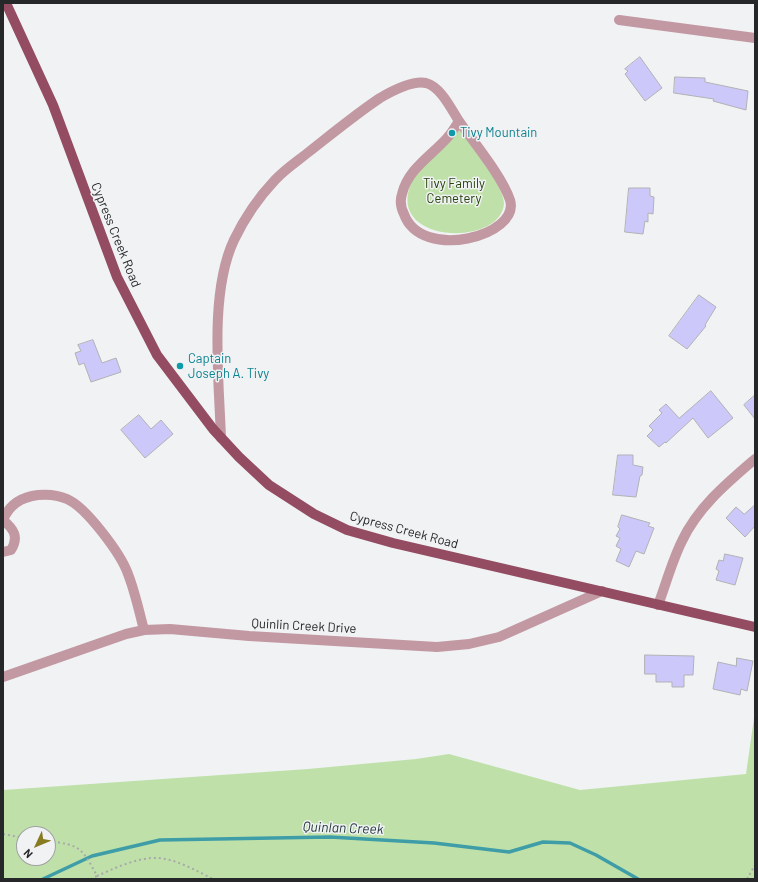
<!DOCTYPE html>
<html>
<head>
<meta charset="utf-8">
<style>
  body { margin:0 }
  #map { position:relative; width:758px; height:882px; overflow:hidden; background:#f0f2f4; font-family:Barlow,sans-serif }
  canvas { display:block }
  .frame { position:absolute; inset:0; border:4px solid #262728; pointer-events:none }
  .north { position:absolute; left:16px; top:826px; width:40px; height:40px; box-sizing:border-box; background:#f0f2f4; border:1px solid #9fa1a2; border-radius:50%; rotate:226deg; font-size:11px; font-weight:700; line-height:16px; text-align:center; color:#262728 }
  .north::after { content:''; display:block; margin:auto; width:14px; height:18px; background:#877c22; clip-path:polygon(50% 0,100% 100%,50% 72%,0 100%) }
</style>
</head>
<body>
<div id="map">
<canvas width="758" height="882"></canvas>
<div class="frame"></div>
<div class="north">N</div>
</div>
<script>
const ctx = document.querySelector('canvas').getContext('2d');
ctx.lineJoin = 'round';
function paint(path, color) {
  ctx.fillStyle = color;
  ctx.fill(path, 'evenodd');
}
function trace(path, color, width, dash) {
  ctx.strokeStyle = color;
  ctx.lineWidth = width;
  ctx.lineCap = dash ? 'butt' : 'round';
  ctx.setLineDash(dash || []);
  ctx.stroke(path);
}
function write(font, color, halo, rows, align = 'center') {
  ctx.font = font + ' Barlow,sans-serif';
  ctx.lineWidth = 3;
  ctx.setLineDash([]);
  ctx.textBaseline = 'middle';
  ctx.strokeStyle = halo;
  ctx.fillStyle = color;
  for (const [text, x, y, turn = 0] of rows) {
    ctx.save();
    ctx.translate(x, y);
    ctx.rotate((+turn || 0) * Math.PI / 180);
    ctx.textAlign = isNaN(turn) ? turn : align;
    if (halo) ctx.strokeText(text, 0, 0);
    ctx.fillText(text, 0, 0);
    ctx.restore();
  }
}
const green = new Path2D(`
  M460,128C470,144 505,186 504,204C500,246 393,244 409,189C414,170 445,143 460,128Z
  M755,711V879H3V790L308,769L416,759L449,754L580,790L746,774ZM24,834H48V858H24Z`);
const stream = new Path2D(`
  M43,879L92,856L160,840L330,837L434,843L509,852L543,842L570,843L596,855L638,879`);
const building = new Path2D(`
  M640,57L662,88L645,101L625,74L628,71L625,69Z
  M675,77L705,78V82L748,91L746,110L713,101L714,99L674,93Z
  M629,188H650V196L654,197L653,214L648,213V222L645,221L643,234L625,232Z
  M699,295L716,307L705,325L706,326L687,349L669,336Z
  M93,340L102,363L116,358L121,372L91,382L84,363L79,365L75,353L81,351L78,345Z
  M711,391L733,418L708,438L693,418L666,443L665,442L659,447L647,436L653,430L649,426L662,413L659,410L666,404L679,418Z
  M755,395V419L744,405Z
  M139,415L151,429L161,420L173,434L145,458L121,430Z
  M618,455H633V465L643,467L642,475L640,476L636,497L613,495Z
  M755,505V526L745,537L726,518L736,507L744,514Z
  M622,515L650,523L648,526L654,528L644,554L636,551L629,567L616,561L621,549L616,546L620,538L616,536L620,529L618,527Z
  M725,554L743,558L735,585L716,580L719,571L716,569L719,560L723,561Z
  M645,655L694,656L693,675H684V687H672V682H656V674H645Z
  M737,658L753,661L747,691L741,689L740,695L713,689L718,662L736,666Z`);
const path = new Path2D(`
  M3,834L24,838
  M48,841C81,845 82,848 97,876L91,879
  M97,876C115,868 138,857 158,858C176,859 197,871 213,879
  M747,879L755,865`);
const minor = new Path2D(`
  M619,20L755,38
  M459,121C474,143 502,176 510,200C521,236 421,262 404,214C401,208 400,200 402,194C408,169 431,156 447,138C452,133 455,127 459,121Z
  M221,438C219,380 209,293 234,240C244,219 259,197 275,180C285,169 299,160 310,151C333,133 356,114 380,98C392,91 412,80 426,83C441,87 451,109 459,121
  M3,520C9,505 21,497 38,495C48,494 58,495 67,499C86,507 121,554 128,574C135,592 139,611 144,630
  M3,520C14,529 19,537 11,550L3,552
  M658,605C666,584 672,561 682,541C698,507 727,483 755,459
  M3,677L126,634L144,630L170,629L249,636L437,647L469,644L499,637L602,591`);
const major = new Path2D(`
  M6,3L53,105L117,277L157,355L213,429L239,457L269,485L314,514L347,530L393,543L755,627`);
const markers = [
  [452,133,4,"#0f9aa8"],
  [180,366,4,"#0f9aa8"]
];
const cultureNames = [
  ["Tivy Mountain",460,133],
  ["Captain",188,359],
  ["Joseph A. Tivy",188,374]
];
const parkNames = [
  ["Tivy Family",454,184],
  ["Cemetery",454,199]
];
const streetNames = [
  ["Cypress Creek Road",116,235,68],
  ["Cypress Creek Road",404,530,15],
  ["Quinlin Creek Drive",304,626,3]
];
const waterNames = [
  ["Quinlan Creek",343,828,2]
];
paint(green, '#bfe1a9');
trace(stream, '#3f9da8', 3.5);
paint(building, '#ccc8fa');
trace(building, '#b1b1b4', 1);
trace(path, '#a7a9aa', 2, [2, 3]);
trace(minor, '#c298a2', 10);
trace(major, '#934c61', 10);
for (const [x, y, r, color] of markers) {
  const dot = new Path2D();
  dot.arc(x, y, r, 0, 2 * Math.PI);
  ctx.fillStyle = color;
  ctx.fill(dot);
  trace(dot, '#f0f2f4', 1.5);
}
write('13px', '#0d838f', '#f0f2f4', cultureNames, 'left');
write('13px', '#26420b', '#f0f2f4', parkNames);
write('13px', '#262728', '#f0f2f4', streetNames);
write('italic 14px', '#1f3538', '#f0f2f4', waterNames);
</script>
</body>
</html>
